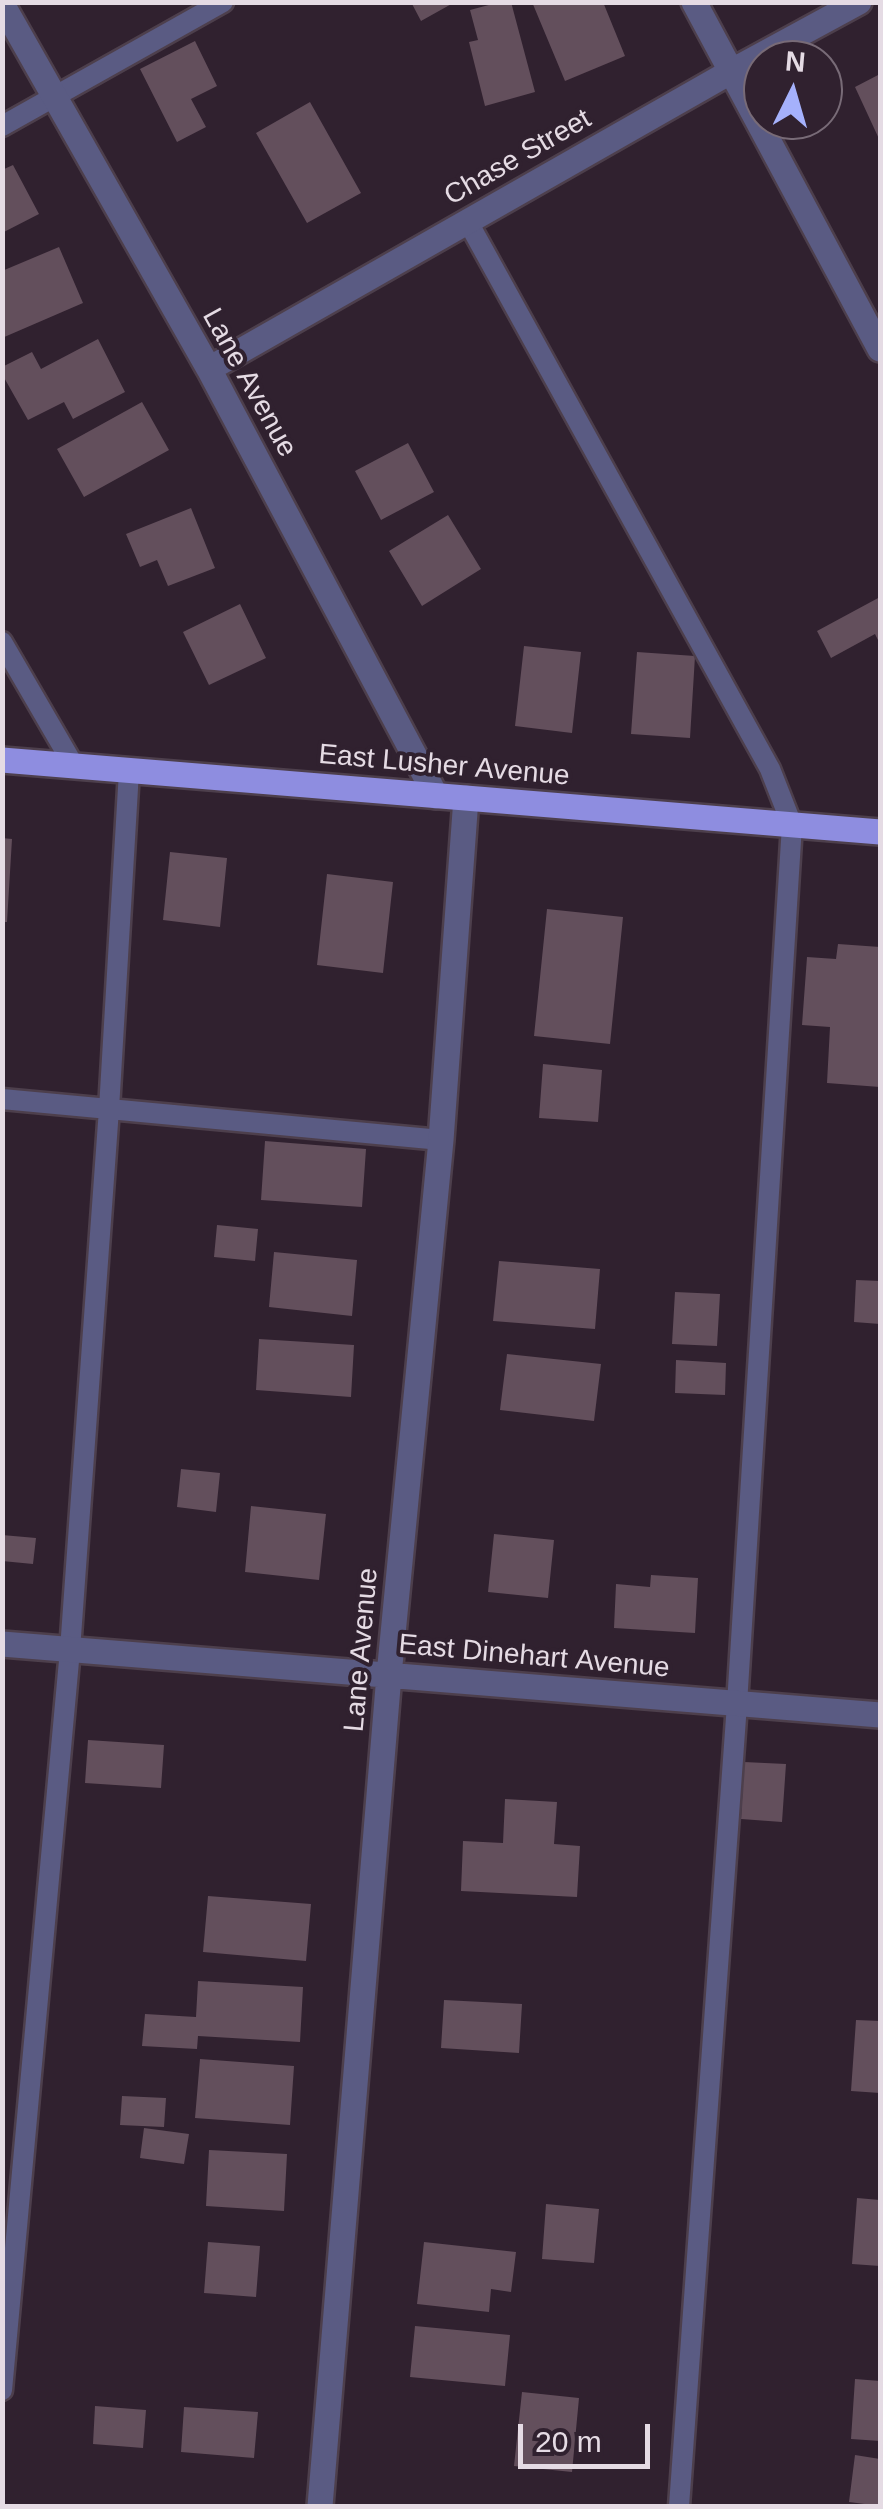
<!DOCTYPE html>
<html>
<head>
<meta charset="utf-8">
<style>
  body { margin:0 }
  #map { position:relative; width:883px; height:2509px; overflow:hidden; background:#30212f; font-family:Helvetica,sans-serif }
  canvas { display:block }
  .frame { position:absolute; inset:0; border:5px solid #e5dbe4; pointer-events:none }
  .north { position:absolute; left:743px; top:40px; width:100px; height:100px; box-sizing:border-box; background:#30212f; border:2px solid #786b77; border-radius:50%; rotate:5deg; font-size:28px; font-weight:700; line-height:40px; text-align:center; color:#e5dbe4 }
  .north::after { content:''; display:block; margin:auto; width:35px; height:45px; background:#a5b1fc; clip-path:polygon(50% 0,100% 100%,50% 72%,0 100%) }
  .scale { position:absolute; left:518px; top:2424px; width:132px; height:45px; box-sizing:border-box; border:5px solid #e5dbe4; border-top:0; padding-left:12px; font-size:30px; line-height:35px; white-space:nowrap; color:#e5dbe4; -webkit-text-stroke:8px #30212f; paint-order:stroke }
</style>
</head>
<body>
<div id="map">
<canvas width="883" height="2509"></canvas>
<div class="frame"></div>
<div class="north">N</div>
<div class="scale">20 m</div>
</div>
<script>
const ctx = document.querySelector('canvas').getContext('2d');
ctx.lineJoin = 'round';
function paint(path, color) {
  ctx.fillStyle = color;
  ctx.fill(path, 'evenodd');
}
function trace(path, color, width, dash) {
  ctx.strokeStyle = color;
  ctx.lineWidth = width;
  ctx.lineCap = dash ? 'butt' : 'round';
  ctx.setLineDash(dash || []);
  ctx.stroke(path);
}
function write(font, color, halo, rows, align = 'center') {
  ctx.font = font + ' Helvetica,sans-serif';
  ctx.lineWidth = 8;
  ctx.setLineDash([]);
  ctx.textBaseline = 'middle';
  ctx.strokeStyle = halo;
  ctx.fillStyle = color;
  for (const [text, x, y, turn = 0] of rows) {
    ctx.save();
    ctx.translate(x, y);
    ctx.rotate((+turn || 0) * Math.PI / 180);
    ctx.textAlign = isNaN(turn) ? turn : align;
    if (halo) ctx.strokeText(text, 0, 0);
    ctx.fillText(text, 0, 0);
    ctx.restore();
  }
}
const building = new Path2D(`
  M411,2H455L421,21Z
  M500,2H511L535,92L485,106L469,42L478,40L470,10Z
  M532,2H603L625,56L565,81Z
  M195,41L217,86L191,99L206,127L177,142L140,69Z
  M880,74V141L855,87Z
  M310,102L361,193L307,223L256,133Z
  M13,165L39,214L2,233V170Z
  M59,247L83,303L2,338V271Z
  M98,339L125,392L73,419L64,402L28,420L2,374V367L32,352L41,369Z
  M142,402L169,450L84,497L57,449Z
  M408,443L434,492L381,520L355,471Z
  M191,508L215,568L168,586L157,560L140,567L126,534Z
  M448,515L481,569L422,606L389,551Z
  M880,597V644L875,634L831,658L817,631Z
  M240,604L266,658L209,685L183,632Z
  M524,646L581,652L572,733L515,726Z
  M637,652L695,656L690,738L631,734Z
  M2,838L12,839L7,922H2Z
  M170,852L227,858L220,927L163,920Z
  M327,874L393,882L383,973L317,965Z
  M547,909L623,917L610,1044L534,1036Z
  M838,944L880,947V1087L827,1083L830,1027L802,1025L807,957L836,959Z
  M543,1064L602,1070L598,1122L539,1118Z
  M265,1141L366,1149L362,1207L261,1200Z
  M217,1225L258,1229L255,1261L214,1257Z
  M274,1252L357,1260L352,1316L269,1307Z
  M499,1261L600,1269L595,1329L493,1321Z
  M856,1280L880,1281V1324L854,1322Z
  M675,1292L720,1294L717,1346L672,1344Z
  M259,1339L354,1345L351,1397L256,1390Z
  M507,1354L601,1364L594,1421L500,1410Z
  M676,1360L726,1363L725,1395L675,1393Z
  M181,1469L220,1473L216,1512L177,1507Z
  M251,1506L326,1514L319,1580L245,1572Z
  M494,1534L554,1540L548,1598L488,1592Z
  M2,1535L36,1538L33,1564L2,1561Z
  M651,1575L698,1578L695,1633L614,1628L616,1584L650,1587Z
  M88,1740L164,1745L161,1788L85,1783Z
  M744,1762L786,1764L782,1822L741,1819Z
  M505,1799L557,1802L554,1844L580,1846L577,1897L461,1891L463,1841L503,1843Z
  M208,1896L311,1904L306,1961L203,1952Z
  M198,1981L303,1987L300,2042L198,2036L197,2049L142,2046L145,2014L196,2017Z
  M444,2000L522,2004L519,2053L441,2048Z
  M856,2020L880,2021V2093L851,2091Z
  M200,2059L294,2066L290,2125L195,2118Z
  M122,2096L166,2098L164,2127L120,2125Z
  M144,2128L189,2134L184,2164L140,2158Z
  M209,2150L287,2154L284,2211L206,2206Z
  M857,2198L880,2200V2266L852,2264Z
  M546,2204L599,2209L594,2263L542,2259Z
  M208,2242L260,2246L256,2297L204,2293Z
  M424,2242L516,2252L511,2292L491,2289L489,2312L417,2304Z
  M415,2326L510,2335L505,2386L410,2377Z
  M855,2379L880,2381V2441L851,2439Z
  M522,2392L579,2398L572,2472L514,2466Z
  M95,2406L146,2410L143,2448L93,2444Z
  M184,2407L258,2412L254,2458L181,2452Z
  M855,2455L880,2459V2506L849,2502Z`);
const service = new Path2D(`
  M2,126L223,2
  M468,222L770,769L792,825L737,1704L679,2506
  M2,642L74,766
  M2,1099L441,1140
  M2,2390L70,1650L109,1109L129,771`);
const minor = new Path2D(`
  M694,2L880,349
  M2,4L209,369L436,796
  M209,369L732,71L859,2
  M2,1644L880,1715
  M320,2506L389,1675L441,1140L466,798`);
const primary = new Path2D(`
  M2,760L880,832`);
const streetNames = [
  ["Chase Street",518,158,-30],
  ["Lane Avenue",249,383,61],
  ["East Lusher Avenue",444,766,5],
  ["Lane Avenue",362,1650,-85],
  ["East Dinehart Avenue",534,1657,5]
];
paint(building, '#634f5c');
trace(service, '#4d3f4c', 25);
trace(minor, '#4d3f4c', 30);
trace(primary, '#4d3f4c', 30);
trace(service, '#5a5b83', 20);
trace(minor, '#5a5b83', 25);
trace(primary, '#8e8de0', 25);
write('28px', '#e5dbe4', '#30212f', streetNames);
</script>
</body>
</html>
